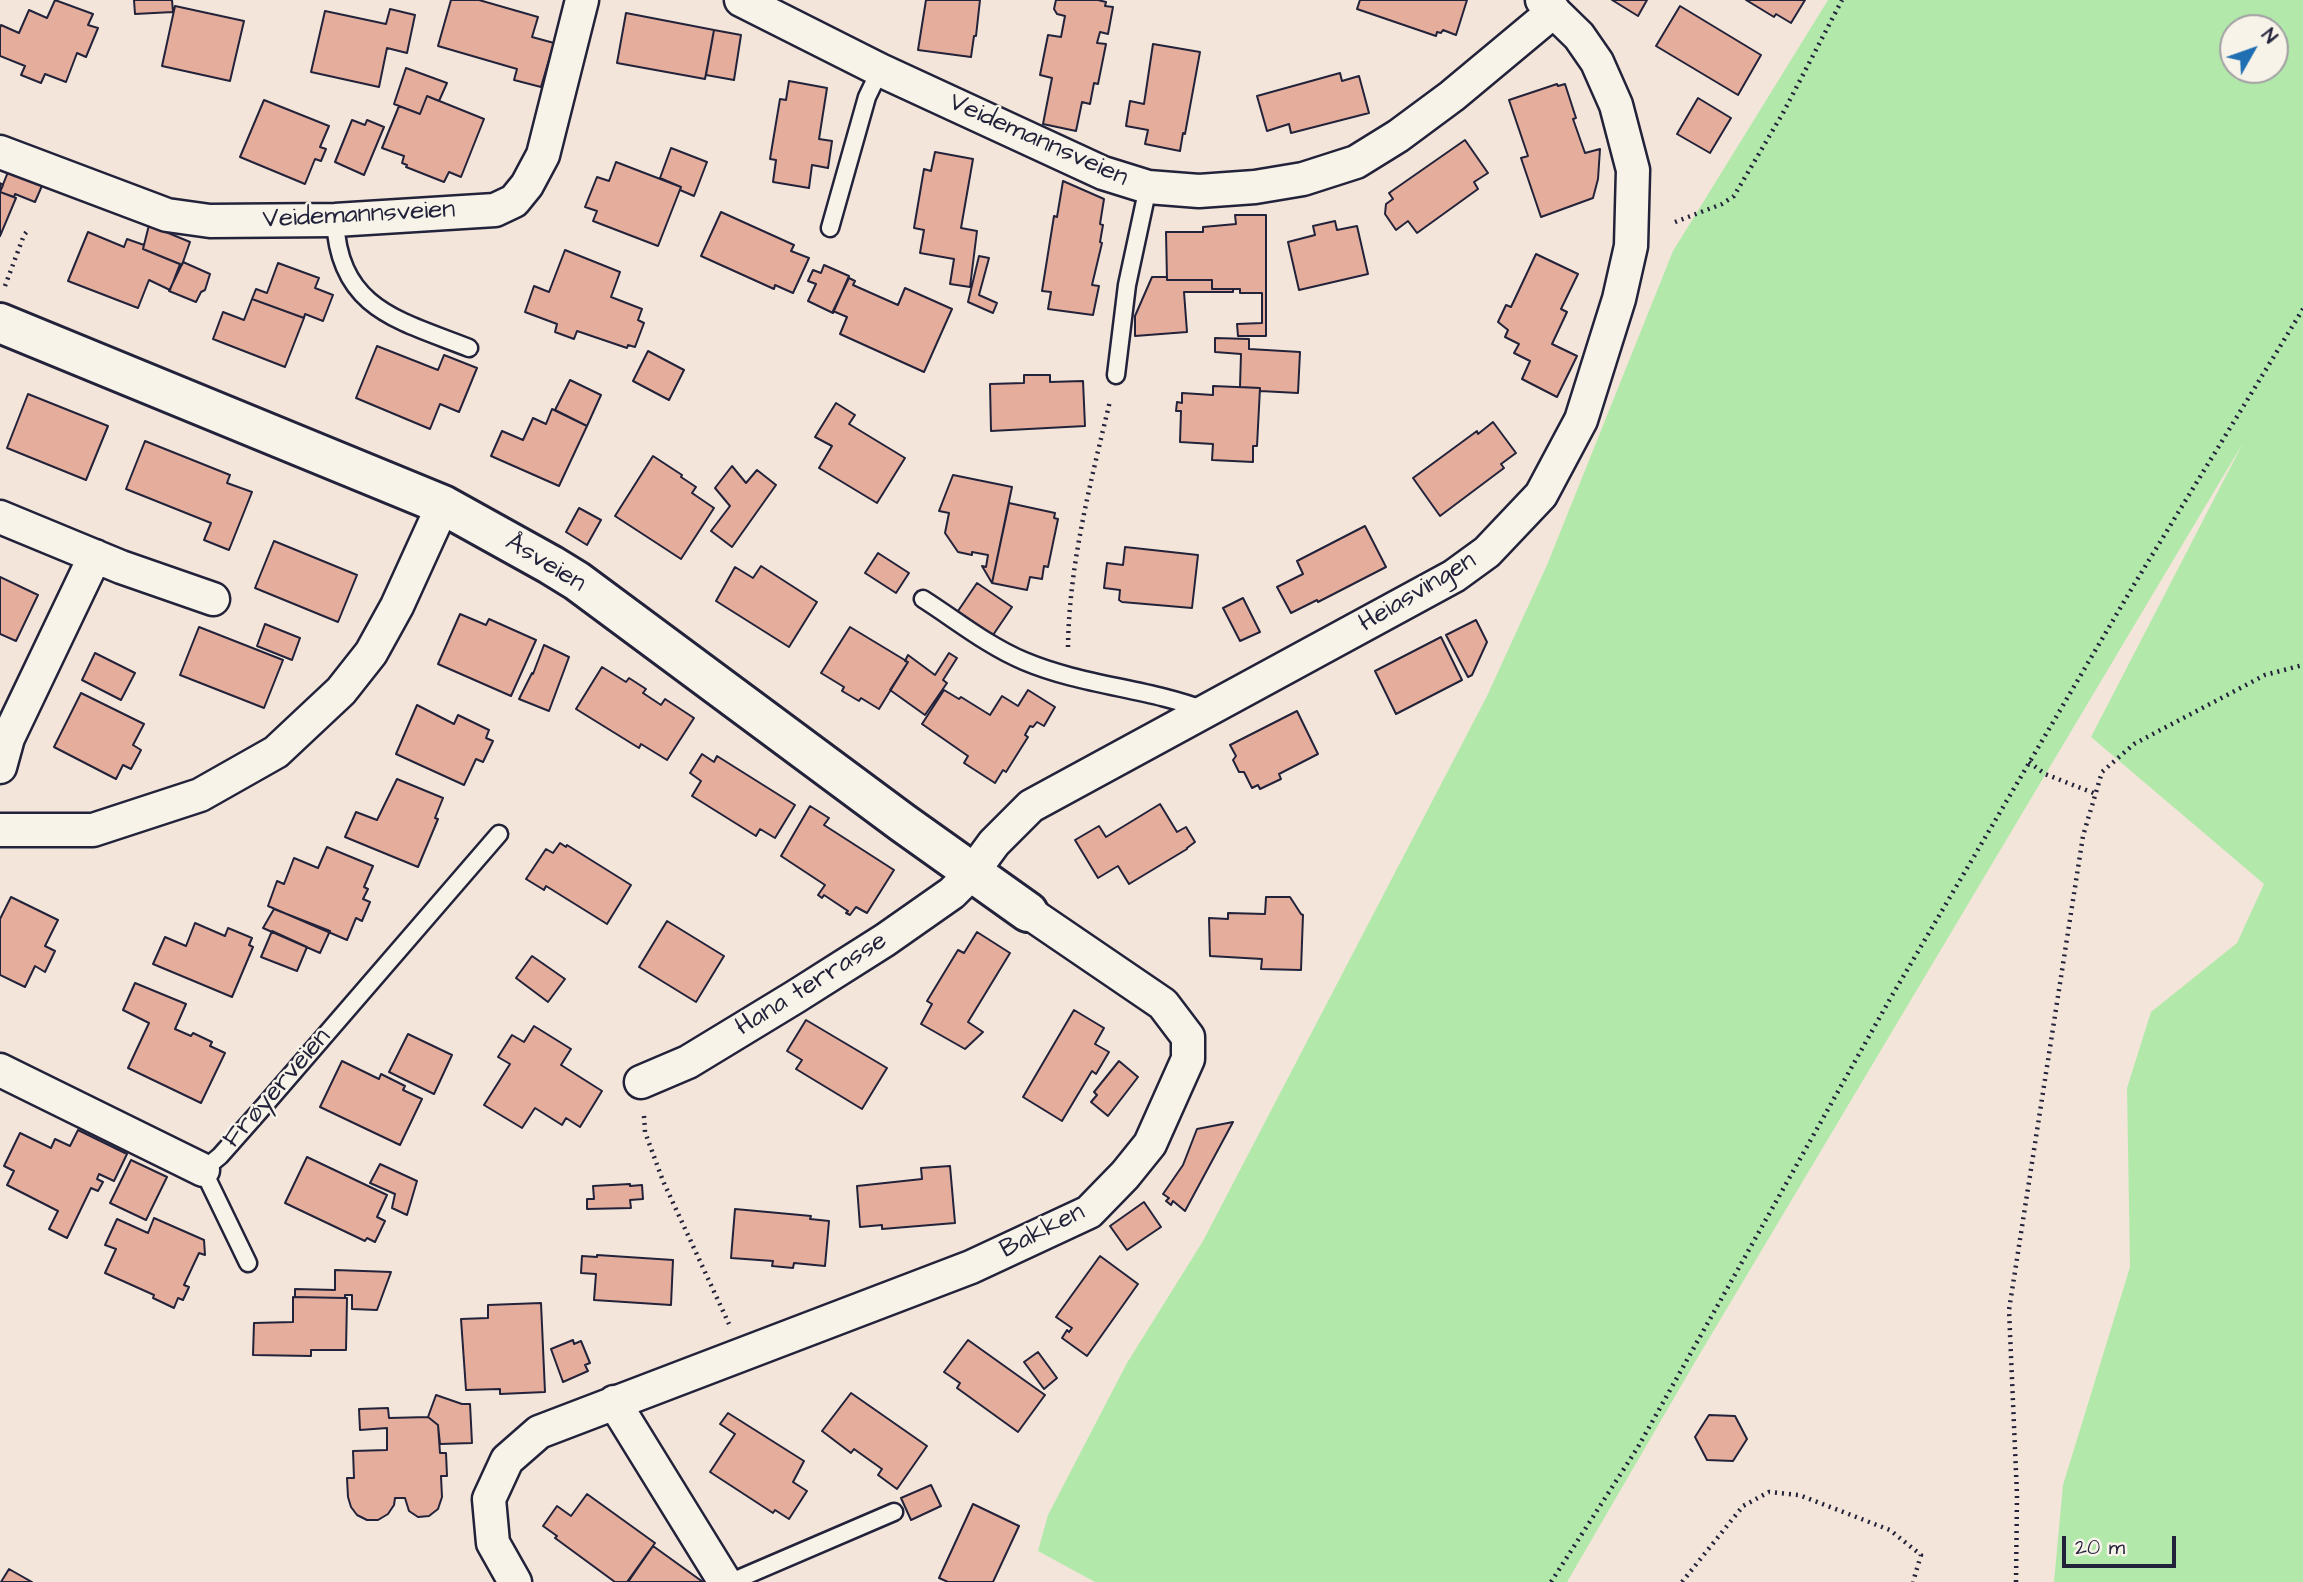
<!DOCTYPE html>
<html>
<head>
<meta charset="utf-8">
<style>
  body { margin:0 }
  #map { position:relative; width:2303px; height:1582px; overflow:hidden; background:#f3e5d9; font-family:"Architects Daughter",sans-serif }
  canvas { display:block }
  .north { position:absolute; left:2219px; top:14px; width:70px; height:70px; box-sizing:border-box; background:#f7f3e8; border:2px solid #a29fa3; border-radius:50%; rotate:50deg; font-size:19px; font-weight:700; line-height:28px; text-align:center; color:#22223b }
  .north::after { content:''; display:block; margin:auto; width:24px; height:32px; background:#1f6fb2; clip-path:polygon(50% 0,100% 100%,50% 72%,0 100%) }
  .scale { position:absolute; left:2062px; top:1536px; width:114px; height:32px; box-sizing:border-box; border:4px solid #22223b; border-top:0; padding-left:9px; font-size:21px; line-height:24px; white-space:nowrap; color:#22223b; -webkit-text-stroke:5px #f7f3e8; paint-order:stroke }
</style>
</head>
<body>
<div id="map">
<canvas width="2303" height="1582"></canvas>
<div class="north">N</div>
<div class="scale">20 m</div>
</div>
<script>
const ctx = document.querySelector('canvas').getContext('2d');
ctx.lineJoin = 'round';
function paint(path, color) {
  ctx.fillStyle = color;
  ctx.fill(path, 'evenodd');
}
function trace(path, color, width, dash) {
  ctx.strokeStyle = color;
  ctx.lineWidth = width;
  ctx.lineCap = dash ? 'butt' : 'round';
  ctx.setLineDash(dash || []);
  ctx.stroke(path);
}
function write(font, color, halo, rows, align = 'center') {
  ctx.font = font + ' "Architects Daughter",sans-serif';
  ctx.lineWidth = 5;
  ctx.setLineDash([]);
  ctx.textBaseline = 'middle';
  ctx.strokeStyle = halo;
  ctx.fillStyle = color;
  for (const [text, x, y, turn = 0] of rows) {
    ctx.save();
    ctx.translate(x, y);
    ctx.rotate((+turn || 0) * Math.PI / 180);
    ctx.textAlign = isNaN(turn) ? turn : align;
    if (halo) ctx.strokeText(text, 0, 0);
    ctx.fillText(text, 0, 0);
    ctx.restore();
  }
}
const green = new Path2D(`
  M1828,0H2303V1582H2054L2063,1485L2130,1267L2127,1088L2151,1012L2237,943L2264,884L2091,737L2243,443L1695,1362L1567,1582H1095L1038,1551L1048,1515L1127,1363L1203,1241L1487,696L1547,565L1673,251ZM2233,28H2275V70H2233Z`);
const building = new Path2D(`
  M55,0L93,14L88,25L98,28L86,57L77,53L66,82L45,74L41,83L21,75L25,66L0,56V28L1,25L19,33L29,10L47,18Z
  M134,0H172L173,12L135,14Z
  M451,0H479L538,17L532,37L554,43L541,87L514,80L517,69L438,46Z
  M926,0H980L976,36H974L971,57L918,50Z
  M1056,0H1098L1106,2L1105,6L1113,7L1108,34L1100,32L1097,43L1106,44L1098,84L1094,83L1090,104L1082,102L1076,131L1043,124L1052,78L1040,75L1048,35L1061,37L1065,16L1057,14L1054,9Z
  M1360,0H1467L1456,35L1443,30L1441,33L1437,32L1436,36L1357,9Z
  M1612,0H1647L1638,16Z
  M1746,0H1805L1791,23L1776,14L1774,17Z
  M175,6L244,21L230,81L162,66Z
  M1680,6L1761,55L1738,95L1656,46Z
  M390,9L415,15L407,53L387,48L379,87L311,72L325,11L386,24Z
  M626,13L714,30L705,79L617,63Z
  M714,30L741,35L734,80L706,75Z
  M1153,44L1200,52L1185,134L1183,133L1180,151L1145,144L1148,130L1126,126L1130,101L1144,104Z
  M406,68L447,83L439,101L427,96L420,114L394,104Z
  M1340,73L1342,81L1359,76L1369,113L1291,133L1289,124L1267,131L1257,96Z
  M789,81L827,88L819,139L832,141L828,168L812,165L809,188L773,182L776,160L770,159L780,99L786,100Z
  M1557,84L1558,86L1565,84L1576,118L1573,119L1585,153L1600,149L1598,179L1593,198L1541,217L1521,158L1528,156L1509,100Z
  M427,96L484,119L461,177L449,172L444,182L406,167L407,165L402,163L404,156L382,148L399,106L420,114Z
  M1698,98L1731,118L1710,153L1677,134Z
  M264,100L329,126L320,147L326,149L321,161L315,159L305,184L240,157Z
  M352,120L365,125L367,120L384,127L364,175L335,162Z
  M1465,140L1488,173L1474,182L1478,189L1417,233L1408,221L1396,230L1385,214L1386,204L1393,199L1389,193Z
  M671,148L707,162L694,196L680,190L681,187L660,178Z
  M935,152L973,159L961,228L977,231L970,287L950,284L954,259L920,253L924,230L914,228L924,169L931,171Z
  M616,162L681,187L658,246L593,221L597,211L585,207L597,177L609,181Z
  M10,167L44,181L35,202L15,194L14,197L0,192Z
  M1063,181L1104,199L1100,224L1103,225L1100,242L1102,243L1092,285L1099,286L1093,315L1048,309L1051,292L1042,291L1054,216L1057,217Z
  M0,183L3,185L0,192L16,198L0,236Z
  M721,212L794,245L791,251L809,258L793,293L775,285L774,289L701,256Z
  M1235,215H1266V336H1238L1237,324L1262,323V293H1240V289H1212V280H1167L1166,232H1203V227L1236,224Z
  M1335,221L1337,230L1357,226L1368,274L1299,290L1288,242L1315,235L1313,226Z
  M149,225L190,242L182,265L143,249Z
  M88,232L124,247L127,239L144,245L143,249L180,264L170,290L149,280L138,308L68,281Z
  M565,250L620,272L611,297L642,309L638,320L644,323L635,347L628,345L627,348L577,331L574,339L555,332L557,324L525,312L534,286L549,292Z
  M1536,254L1578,274L1561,309L1567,312L1552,344L1577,356L1557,397L1522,379L1530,361L1514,353L1519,344L1505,337L1508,330L1498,322L1506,305L1511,307Z
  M979,256L989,258L979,295L997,303L993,313L968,302Z
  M183,262L210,274L205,290L201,292L196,302L169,291Z
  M278,263L319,278L315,288L333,295L323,321L305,314L304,318L252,299L256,289L267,293Z
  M824,265L849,276L833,313L808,301L816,284L808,281L813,270L821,273Z
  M1152,277H1167V280H1212V289H1233V292H1184L1187,332L1135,336V316Z
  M849,278L855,281L853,285L898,305L905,288L952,309L924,372L840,334L847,317L833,311Z
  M252,299L304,318L285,367L213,339L223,312L244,320Z
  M1215,338L1249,339V349L1300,352L1298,393L1260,391V388L1240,387L1241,354L1215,352Z
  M377,346L438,370L444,355L477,368L459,412L440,404L430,429L356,398Z
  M648,351L684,370L669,400L633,381Z
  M1024,375H1050V382L1083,381L1085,426L991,431L990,384L1024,383Z
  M570,380L601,395L587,426L555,410Z
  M1213,386L1260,388L1257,446H1253V462L1212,460L1213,444L1180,442L1181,411H1176L1177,402L1182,403V393L1213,395Z
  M28,394L108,426L86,480L7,448Z
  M836,403L855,415L849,424L905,458L877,503L819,468L832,446L815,437Z
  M552,409L587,426L559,486L491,456L502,431L523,440L533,418L546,424Z
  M1493,422L1516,453L1501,464L1504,468L1440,516L1413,478L1477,431L1478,434Z
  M145,441L230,475L227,483L252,492L229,550L204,540L211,523L126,489Z
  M653,456L682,475L681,477L696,487L692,493L714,508L681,559L615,516Z
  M732,466L746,483L757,470L776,485L732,547L711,531L730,506L715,488Z
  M953,475L1012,487L992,583L982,566L986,567L988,555L972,552V555L958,552L945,533L949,513L939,511Z
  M1009,503L1055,513L1054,518L1058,519L1048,567L1044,566L1042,579L1030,577L1027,590L992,583Z
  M579,508L601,520L587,545L566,532Z
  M1365,526L1386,567L1318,602L1317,600L1291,613L1277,587L1303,574L1297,561Z
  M274,541L357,575L338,622L255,588Z
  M1125,547L1198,555L1192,608L1122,602L1119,600L1120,590L1104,588L1107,563L1123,565Z
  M878,553L909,573L896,593L865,573Z
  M761,566L817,602L789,647L716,601L735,567L753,578Z
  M0,577L38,595L16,641L0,634Z
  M977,583L1012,607L991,638L956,614Z
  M1243,598L1260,632L1240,641L1223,608Z
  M460,614L486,625L489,619L536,640L511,696L438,664Z
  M1476,620L1487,642L1472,675L1468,677L1446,635Z
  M265,624L300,638L292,660L257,646Z
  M199,627L283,660L264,708L180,675Z
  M850,627L908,662L879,709L861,698L859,701L842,691L844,687L821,673Z
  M1441,637L1462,680L1396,714L1375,671Z
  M544,645L569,657L549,711L519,699L532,673L533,674Z
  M95,653L135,673L121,700L82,680Z
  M949,653L957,658L943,680L947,683L925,715L890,690L908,662L905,661L908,655L935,675Z
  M602,667L626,682L629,678L646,689L643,693L661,705L665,699L694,718L667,760L641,744L639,748L576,709Z
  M944,690L959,699L961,697L990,715L1002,696L1018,706L1028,690L1055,707L1044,726L1037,722L1033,727L1030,726L1025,735L1028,737L1006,772L1003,770L995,783L964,763L968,756L922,724Z
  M81,693L144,724L133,745L141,750L131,769L123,765L116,779L54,747Z
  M417,705L454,724L458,715L489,730L486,738L493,741L483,762L476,759L464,785L396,754Z
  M1297,711L1318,754L1279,774L1281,779L1260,789L1258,785L1252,788L1244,772H1239L1233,760L1236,756L1230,745Z
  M702,754L714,762L717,756L795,805L775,838L760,829L756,836L692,796L701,781L690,773Z
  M397,779L443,798L435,818L438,819L418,867L345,837L356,812L377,820Z
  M1160,804L1177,832L1186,827L1195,842L1187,848V849L1129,884L1118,866L1098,878L1075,840L1099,826L1106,837Z
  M810,806L829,818L824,825L894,870L867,913L856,907L850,915L846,913L848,911L824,895L822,898L818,895L825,885L781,856Z
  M560,843L566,847L567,845L631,885L607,924L546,886L544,890L526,879L546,849L553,853Z
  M327,847L373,866L364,887L368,889L363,899L370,902L362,921L356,918L347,940L268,906L277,881L284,884L294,858L318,868Z
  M11,897L58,920L45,946L55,951L45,972L35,966L25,987L0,975V919Z
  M1266,897H1290L1301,914L1303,915L1301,970L1261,969L1262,959L1210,956L1209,918L1228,919V913L1265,914Z
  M274,909L330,931L320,953L263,928Z
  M667,921L724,956L696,1002L639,967Z
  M195,923L225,936L228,928L252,938L249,945L253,947L232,997L153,964L165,937L186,946Z
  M272,931L307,947L297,971L261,957Z
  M977,932L1010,953L968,1022L983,1032L965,1049L921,1024L932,1004L927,1001L958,950L964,953Z
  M532,956L565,979L548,1002L516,978Z
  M135,983L186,1004L175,1029L191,1036L193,1033L212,1042L210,1046L225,1053L201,1103L128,1068L149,1023L123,1010Z
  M1074,1010L1104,1028L1095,1044L1109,1052L1096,1074L1092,1071L1062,1121L1023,1097Z
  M806,1020L887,1068L862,1109L796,1069L802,1060L787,1051Z
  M534,1026L571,1049L561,1065L602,1091L580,1127L566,1118L562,1125L535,1108L522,1128L484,1105L510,1064L498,1057L512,1035L524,1042Z
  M408,1034L452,1055L434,1094L389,1072Z
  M342,1061L379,1079L381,1074L405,1086L403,1090L422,1099L400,1145L320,1107Z
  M1119,1061L1138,1077L1108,1116L1091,1102L1097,1095L1094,1092Z
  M1233,1122L1185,1211L1173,1201L1171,1205L1166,1201L1169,1198L1163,1194L1183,1165L1197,1129Z
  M78,1130L127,1154L114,1181L99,1174L97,1179L103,1182L98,1191L91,1188L67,1238L49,1229L58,1211L7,1185L14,1171L4,1166L20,1133L51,1148L55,1139L70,1146Z
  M307,1157L387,1195L377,1217L385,1221L375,1242L367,1238L365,1241L285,1203Z
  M131,1160L167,1177L146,1220L110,1203Z
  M380,1164L417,1181L407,1215L392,1208L395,1194L370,1183Z
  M950,1166L955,1223L882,1229V1225L860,1227L857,1186L922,1179L921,1168Z
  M630,1184V1186L642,1185L643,1199L630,1200L631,1208L587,1209V1199H594L593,1186Z
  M1144,1202L1161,1227L1127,1250L1110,1226Z
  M735,1209L811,1216L810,1219L829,1221L825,1266L794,1263L793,1268L772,1266L773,1261L731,1258Z
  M154,1218L204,1240L205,1255L199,1253L184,1285L189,1287L183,1300L178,1298L174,1308L153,1298L154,1295L105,1273L116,1249L105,1245L117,1219L148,1233Z
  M597,1255L673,1260L671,1305L594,1300L596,1274L581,1273L582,1256L597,1257Z
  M1100,1256L1138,1284L1087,1356L1062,1338L1067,1330L1069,1332L1072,1328L1056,1317Z
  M335,1270L391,1272L377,1310L352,1309V1295H345V1298L295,1297V1289L335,1290Z
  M293,1297L347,1298L346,1350H311V1356L253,1355L254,1323L293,1322Z
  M541,1303L545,1392L500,1394V1389L466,1390L461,1319L488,1318V1305Z
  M573,1340L574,1344L581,1341L590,1363L585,1365L588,1371L563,1382L551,1349Z
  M968,1340L1045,1395L1018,1432L957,1388L960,1383L944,1372Z
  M1038,1352L1057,1378L1044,1389L1024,1362Z
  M851,1393L927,1446L897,1489L878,1475L882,1469L854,1449L851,1453L822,1431Z
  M436,1395L462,1404H470L472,1443L440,1444L438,1425L428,1417Z
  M388,1408L389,1418L428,1417L438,1425L440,1453H446L447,1476H441L442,1497L438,1509L429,1516L418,1517L409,1511L405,1498H395L394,1505L388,1514L378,1520H367L357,1515L351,1507L348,1497L347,1478H354L353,1451L387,1450V1428L360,1430L359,1409Z
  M728,1413L804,1461L793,1482L807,1491L789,1519L775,1510L773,1513L710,1472L735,1434L720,1424Z
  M1709,1415L1735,1416L1747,1439L1733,1461L1707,1460L1695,1437Z
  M931,1485L941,1506L911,1520L901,1498Z
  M587,1494L655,1543L627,1582H615L555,1538L557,1536L543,1526L557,1506L571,1516Z
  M973,1504L1019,1526L993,1582H948L939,1578Z
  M653,1546L703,1582H628Z
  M9,1569L32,1582H1Z`);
const path = new Path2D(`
  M1675,222L1722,204L1734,196L1783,113L1842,0
  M5,286L24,235L29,229
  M1068,647C1069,564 1091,481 1110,401
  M2029,762L2045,774L2096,794
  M644,1116L645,1132L663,1181L729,1324
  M1551,1582L1638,1447L1890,999L2135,583L2303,309
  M1682,1582L1743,1506L1769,1492L1799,1495L1890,1530L1921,1555L1913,1582
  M2016,1582L2017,1495L2009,1310L2083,836L2102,772L2134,744L2265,675L2303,665`);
const lane = new Path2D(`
  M335,220C339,309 398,320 469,348
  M830,228L867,97L880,70
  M1116,375L1127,285L1148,187
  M923,599C956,620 988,646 1024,661C1083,686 1148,688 1207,711
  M248,1263L203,1170L220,1156L258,1113L499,834
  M731,1582L894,1512`);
const street = new Path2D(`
  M741,0L880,70L1103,173L1148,187L1199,191L1255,187L1303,179L1356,162L1398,136L1452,96L1554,11
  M0,152L167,215L210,221L335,220L495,210L514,201L527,185L543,155L582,0
  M0,517L121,567L213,599
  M0,767L8,738L95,556
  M0,830H93L200,795L276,752L341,691L371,653L397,606L443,505
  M0,1070L203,1170
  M641,1082L688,1062L795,997L885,940L952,893L972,873L994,843L1031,806L1454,576L1487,552L1541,495L1581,420L1619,299L1631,246L1633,170L1616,105L1597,62L1579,36L1542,0
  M614,1402L725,1582
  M515,1582L493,1543L489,1499L507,1460L539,1432L971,1267L1089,1212L1125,1175L1150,1144L1188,1059V1037L1163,1004L1028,912`);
const secondary = new Path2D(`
  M0,323L443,505L551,565L577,581L903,823L1028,912`);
const streetNames = [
  ["Veidemannsveien",1038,141,24],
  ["Veidemannsveien",359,216,-3],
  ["Åsveien",545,564,31],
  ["Heiasvingen",1418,593,-31],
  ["Hana terrasse",812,985,-32],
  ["Frøyerveien",278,1089,-49],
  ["Bakken",1043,1232,-27]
];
paint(green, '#b2e9ab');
paint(building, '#e5ae9c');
trace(building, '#22223b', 2);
trace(lane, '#22223b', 21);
trace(street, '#22223b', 37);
trace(secondary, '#22223b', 44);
trace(path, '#22223b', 4.5, [2, 5]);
trace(lane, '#f7f3e8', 16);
trace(street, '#f7f3e8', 32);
trace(secondary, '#f7f3e8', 38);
write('26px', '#22223b', '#f7f3e8', streetNames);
</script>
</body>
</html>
